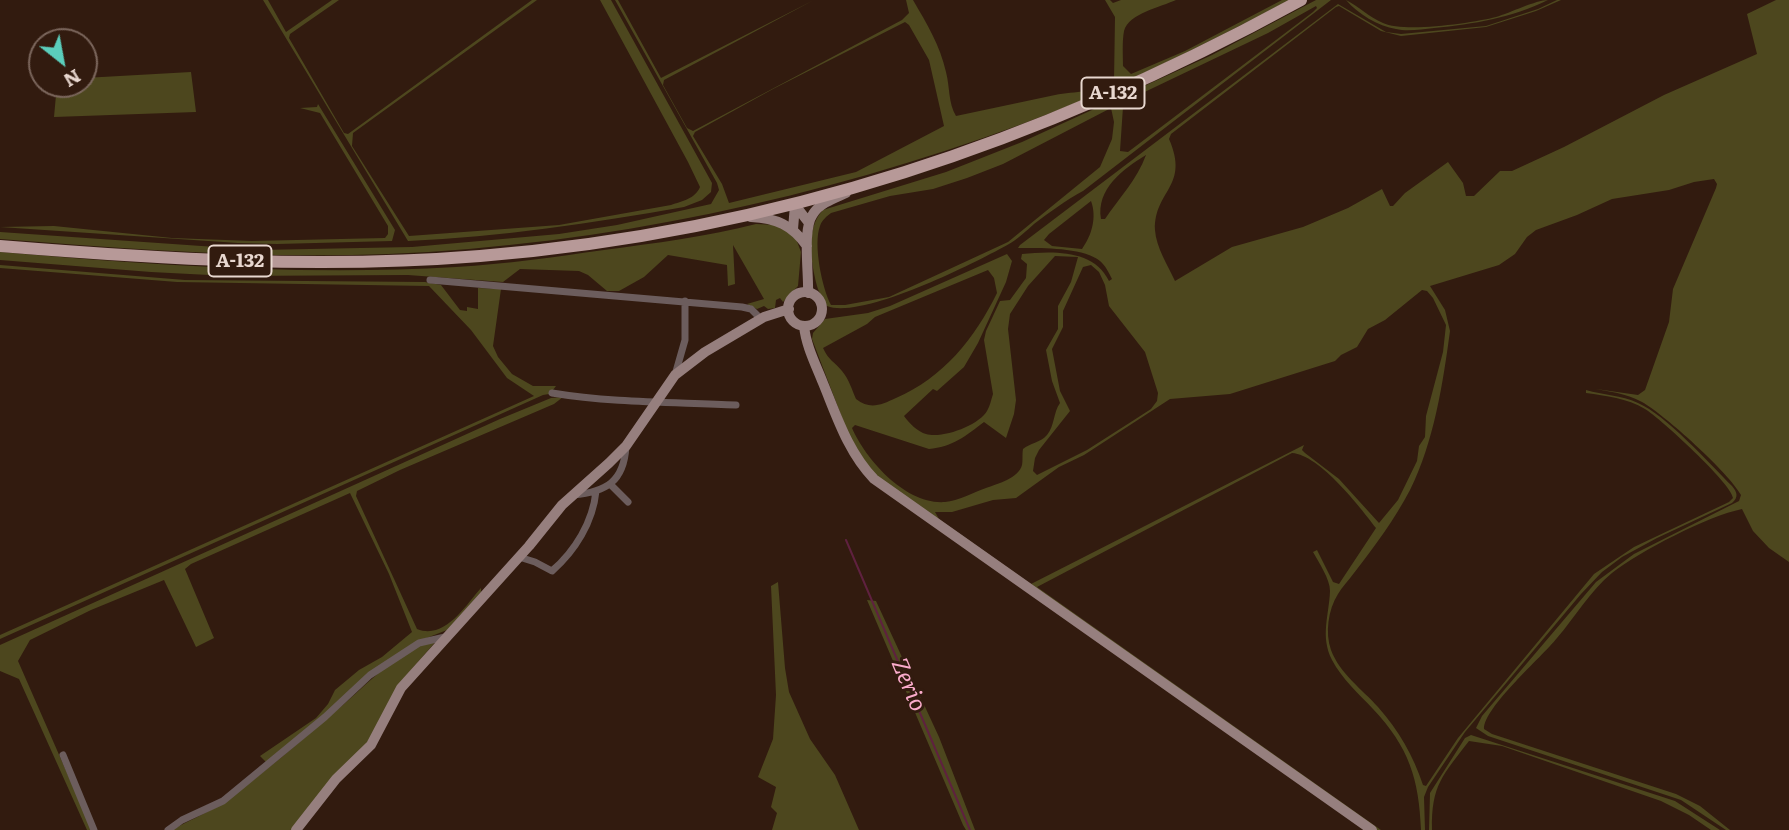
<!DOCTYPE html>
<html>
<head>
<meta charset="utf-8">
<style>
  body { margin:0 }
  #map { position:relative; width:1789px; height:830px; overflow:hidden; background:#321b0f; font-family:Literata,serif }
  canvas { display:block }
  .north { position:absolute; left:28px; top:28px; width:70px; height:70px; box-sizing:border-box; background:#321b0f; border:2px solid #7b665c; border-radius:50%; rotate:149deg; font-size:19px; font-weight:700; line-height:28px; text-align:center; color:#e8d7cf }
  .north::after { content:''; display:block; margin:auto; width:24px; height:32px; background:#5bcebc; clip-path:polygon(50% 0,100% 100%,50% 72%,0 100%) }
</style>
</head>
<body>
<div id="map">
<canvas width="1789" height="830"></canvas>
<div class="north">N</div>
</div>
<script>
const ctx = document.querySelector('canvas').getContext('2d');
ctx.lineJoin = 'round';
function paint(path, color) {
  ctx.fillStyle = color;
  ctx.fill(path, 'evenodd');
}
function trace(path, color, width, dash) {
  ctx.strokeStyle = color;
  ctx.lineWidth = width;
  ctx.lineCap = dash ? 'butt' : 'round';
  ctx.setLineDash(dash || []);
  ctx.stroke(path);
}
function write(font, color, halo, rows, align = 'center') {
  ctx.font = font + ' Literata,serif';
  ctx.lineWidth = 6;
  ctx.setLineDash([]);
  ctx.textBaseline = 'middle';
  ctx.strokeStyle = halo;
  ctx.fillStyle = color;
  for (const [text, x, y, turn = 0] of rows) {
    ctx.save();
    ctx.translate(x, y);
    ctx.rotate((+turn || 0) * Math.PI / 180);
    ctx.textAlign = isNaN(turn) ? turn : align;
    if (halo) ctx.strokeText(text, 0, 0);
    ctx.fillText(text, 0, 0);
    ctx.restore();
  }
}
const green = new Path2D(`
  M263,0H268L286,32L332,0H339L290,34L289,38L344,133L348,134L532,0H537L353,133L352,146L409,236L559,225L671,205C682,201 695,199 700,187L688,162L600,0H611L712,183L711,192L702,200L684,207C592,223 501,237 408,241Z
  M615,0H618L661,78L814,0L664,80L663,85L687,128L693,131L902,20L909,13L906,0H913C927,24 940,45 946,72C950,87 948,103 956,116C989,109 1022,102 1055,95C1075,91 1097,93 1114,81L1115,17L1105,0H1110L1113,3L1121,0H1176C1161,7 1129,13 1124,31C1122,42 1123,55 1123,66L1131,74L1185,51L1282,0H1289C1202,46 1114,90 1022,124C819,199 604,245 388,254C258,259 129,249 0,239V232L259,250L412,247L559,234L617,225L711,204L719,190L717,183ZM905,22L909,25L929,60L944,126L856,172L729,203L722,184L693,136L695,132L773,89Z
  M1316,0H1331L1083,191C1066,200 1050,212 1034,224C1026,231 1018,239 1009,244C975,263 862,320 827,306C824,299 819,294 817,286C811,262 805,229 823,210L946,172L1022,142L1212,55ZM1316,6L1317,8L1313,12L1136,146L1128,152L1120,151L1123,107L1130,99L1268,33ZM1111,108L1114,122L1112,139L1100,167L1008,242L889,297L845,305H831C822,288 813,244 820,226C822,220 827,216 831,213L890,196L933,189L967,178L1003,164Z
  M1346,0C1358,6 1369,17 1383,23C1404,33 1473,23 1496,17C1510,13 1536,0 1548,0C1511,18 1474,24 1434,28C1422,29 1408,32 1396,29C1378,26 1358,14 1346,0Z
  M1557,0H1561L1536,11L1486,27L1401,36L1381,31L1339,6L1336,7L1171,134L1169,139C1190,187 1154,190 1155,230C1156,247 1168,266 1175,281L1232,247L1303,227L1348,208L1382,189L1390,206H1393L1405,193L1448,162L1463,183L1466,196H1474L1500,171H1512L1564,147L1664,95L1757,54L1747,14L1776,0H1789V562L1769,548L1753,531L1742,509C1708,516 1640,551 1612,573C1590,591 1576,616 1557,638C1542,657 1484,707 1484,729L1492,734L1676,794L1700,806L1730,830H1726L1681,800L1488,736L1476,728L1482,716L1596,582L1634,554L1739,501L1741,495C1729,473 1665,415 1642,402C1626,393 1607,391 1589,388L1638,395L1645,390L1669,322L1673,289L1716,188L1717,184L1714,179L1694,182L1669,190L1612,199L1577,215L1536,230L1527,237L1515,254L1499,265L1430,286L1445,310L1450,331C1443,383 1434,442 1410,490C1395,519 1374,547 1354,573C1349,580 1342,587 1338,594C1328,610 1325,633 1331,650C1340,674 1362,689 1378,707C1399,731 1413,755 1423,785L1426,786L1458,738L1594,574L1634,547L1729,502L1733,498C1732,484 1660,418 1645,409C1627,398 1606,396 1586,393V390C1603,395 1621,395 1638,403C1666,415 1709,463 1732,486C1737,492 1739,497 1732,503L1657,538L1622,557L1602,572L1581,594L1465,732L1428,787L1424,797L1425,830H1421C1419,779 1409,747 1373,709C1359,694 1342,679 1332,660C1320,636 1329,616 1330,591C1330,579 1319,563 1313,552L1317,550L1333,582L1339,584L1376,528C1360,507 1320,455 1292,453L1037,587L1381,830H1377L877,479L854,449L812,339L813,333L825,319L868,313L890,306L1007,254L1012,261L1006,282L978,343L964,367L937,391L933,389L904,416C909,423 918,432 926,434C943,439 979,425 987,411C990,406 991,400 993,394L984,340L986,331L1000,301L1010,300L1026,278L1027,264L1021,259L1022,254C1052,251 1094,249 1109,281L1112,279C1109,273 1105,265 1100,261C1083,247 1040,248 1018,248L1020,245L1338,4L1386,32L1401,34L1486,26L1538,9ZM1146,155C1137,180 1119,198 1105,219H1101C1096,189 1123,169 1146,155ZM1091,201C1097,217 1092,235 1082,249L1052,246L1044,240L1049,234ZM1055,256L1078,257L1071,282L1058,306V329L1046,350L1052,381L1060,403C1053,413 1055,425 1047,435C1040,443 1030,443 1023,449C1022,454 1023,461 1022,465C1019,478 997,484 986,488C974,492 958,501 945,502C906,505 866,460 852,428L855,425L929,449C952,447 966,436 984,422L1006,438L1014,414L1016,400L1008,329L1010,314L1028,286ZM1091,265L1099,272L1105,285L1109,306L1145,352L1158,393L1157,401L1151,409L1134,420L1087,450L1037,475L1033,471L1035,458L1039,450L1070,411L1060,391L1052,349L1063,327V311L1083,267ZM988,270L994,278L997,293C975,338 943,378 896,398C881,405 870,410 856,399C852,390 849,379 842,371C834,361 829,361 823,348L867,324L875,317ZM1422,290L1427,291L1433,298L1446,325L1443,352L1426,416L1425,437L1419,446L1417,461L1398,500L1379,523L1339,479L1305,453L1302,450L1304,445L1031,584L939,519L935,512H952L993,500L1016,498L1059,467L1084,455L1170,399L1230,394L1335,361L1341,355L1357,347L1368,329L1385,320Z
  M191,72L196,112L54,117L57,84H84V78Z
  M318,104L395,230L392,241L277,244L238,243L0,227L54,226L172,238L252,241L385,238L388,234V226L320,113L300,108L317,107Z
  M756,224L778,225L795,236L801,252L798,286L783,302L780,298L776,300L775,308L768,309L764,306L757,309L747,304L764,299L733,245L735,284L728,286L727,265L668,255L644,277L619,291H607L588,275L579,271L520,269L503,282L408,275L229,276L151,272L0,260V252C151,265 304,276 456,267C506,264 555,257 604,250C655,243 706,237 756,224Z
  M0,265L185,280L425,282L441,285L460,310L467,311V307L478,309V288L501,289L493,346L498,357L512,374L533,386H556L553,390L555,393L543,395L0,639V635L534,396L507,378L471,330L429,286L177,282L0,268Z
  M563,397L554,404L400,470L357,491L356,496L417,629C445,640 465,606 481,588V592L447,630L419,641L339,702L266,762L260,756L316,718L328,704L335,690L359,670L382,657L412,632L389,574L350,493L191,564L185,569L214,638L196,647L164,580L91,610L30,640L18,661L92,830H87L19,679L0,671V645L500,419L551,398Z
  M778,582L785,668L789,692L810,739L835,775L859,830H772L777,813L771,807L776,787L758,777L773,739L776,695L771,586Z
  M867,600L876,601L939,737L975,830H966L963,825Z
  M438,639L403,679L377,731L292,830H172C189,820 208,813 224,802C263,774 301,741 337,710C367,685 399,648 438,639Z
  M1471,735L1675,801L1720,830H1711L1689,815L1661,801L1502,746L1469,741C1443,775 1431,785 1432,830H1429L1430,793L1465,738Z`);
const stream = new Path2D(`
  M846,540L970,830`);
const street = new Path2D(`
  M430,280L742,307L751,309L761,319
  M675,375L685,340V301
  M552,393C612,403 674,402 736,405
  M610,484L628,502
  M573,495C606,492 624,482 626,446
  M519,557L535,562L552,571C575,551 593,522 596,491
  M63,755L94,830
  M168,830L182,820L223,801L325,717L370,675L419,643L445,637`);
const secondary = new Path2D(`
  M751,217C776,218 792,225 807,246
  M793,229L795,205L809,223
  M788 309a17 17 0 1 1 34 0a17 17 0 1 1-34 0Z
  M808,293C809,273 802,229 813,214C820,203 835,198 846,193
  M804,326C806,346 816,365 823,383C837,417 848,452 874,479L1372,830
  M296,830L336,779L371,745L401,688L529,546L562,505L609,463L626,446L675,375L705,352L764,317L789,309`);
const primary = new Path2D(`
  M0,246C160,259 320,269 480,256C776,232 1042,142 1301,0`);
const shields = [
  [1113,93,63],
  [240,261,63]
];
const shieldNames = [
  ["A-132",1113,93],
  ["A-132",240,261]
];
const waterNames = [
  ["Zerio",908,685,67]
];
paint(green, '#4d471e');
trace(stream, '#5f213f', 2);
trace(street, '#6c5d5d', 7);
trace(secondary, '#967f7e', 10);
trace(primary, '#b79998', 12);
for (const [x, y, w] of shields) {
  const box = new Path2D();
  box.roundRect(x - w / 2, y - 15.5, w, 31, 5);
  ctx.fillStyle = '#321b0f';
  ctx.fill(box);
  trace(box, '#e8d7cf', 2);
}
write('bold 19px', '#e8d7cf', null, shieldNames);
write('italic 23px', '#faabcb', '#321b0f', waterNames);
</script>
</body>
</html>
